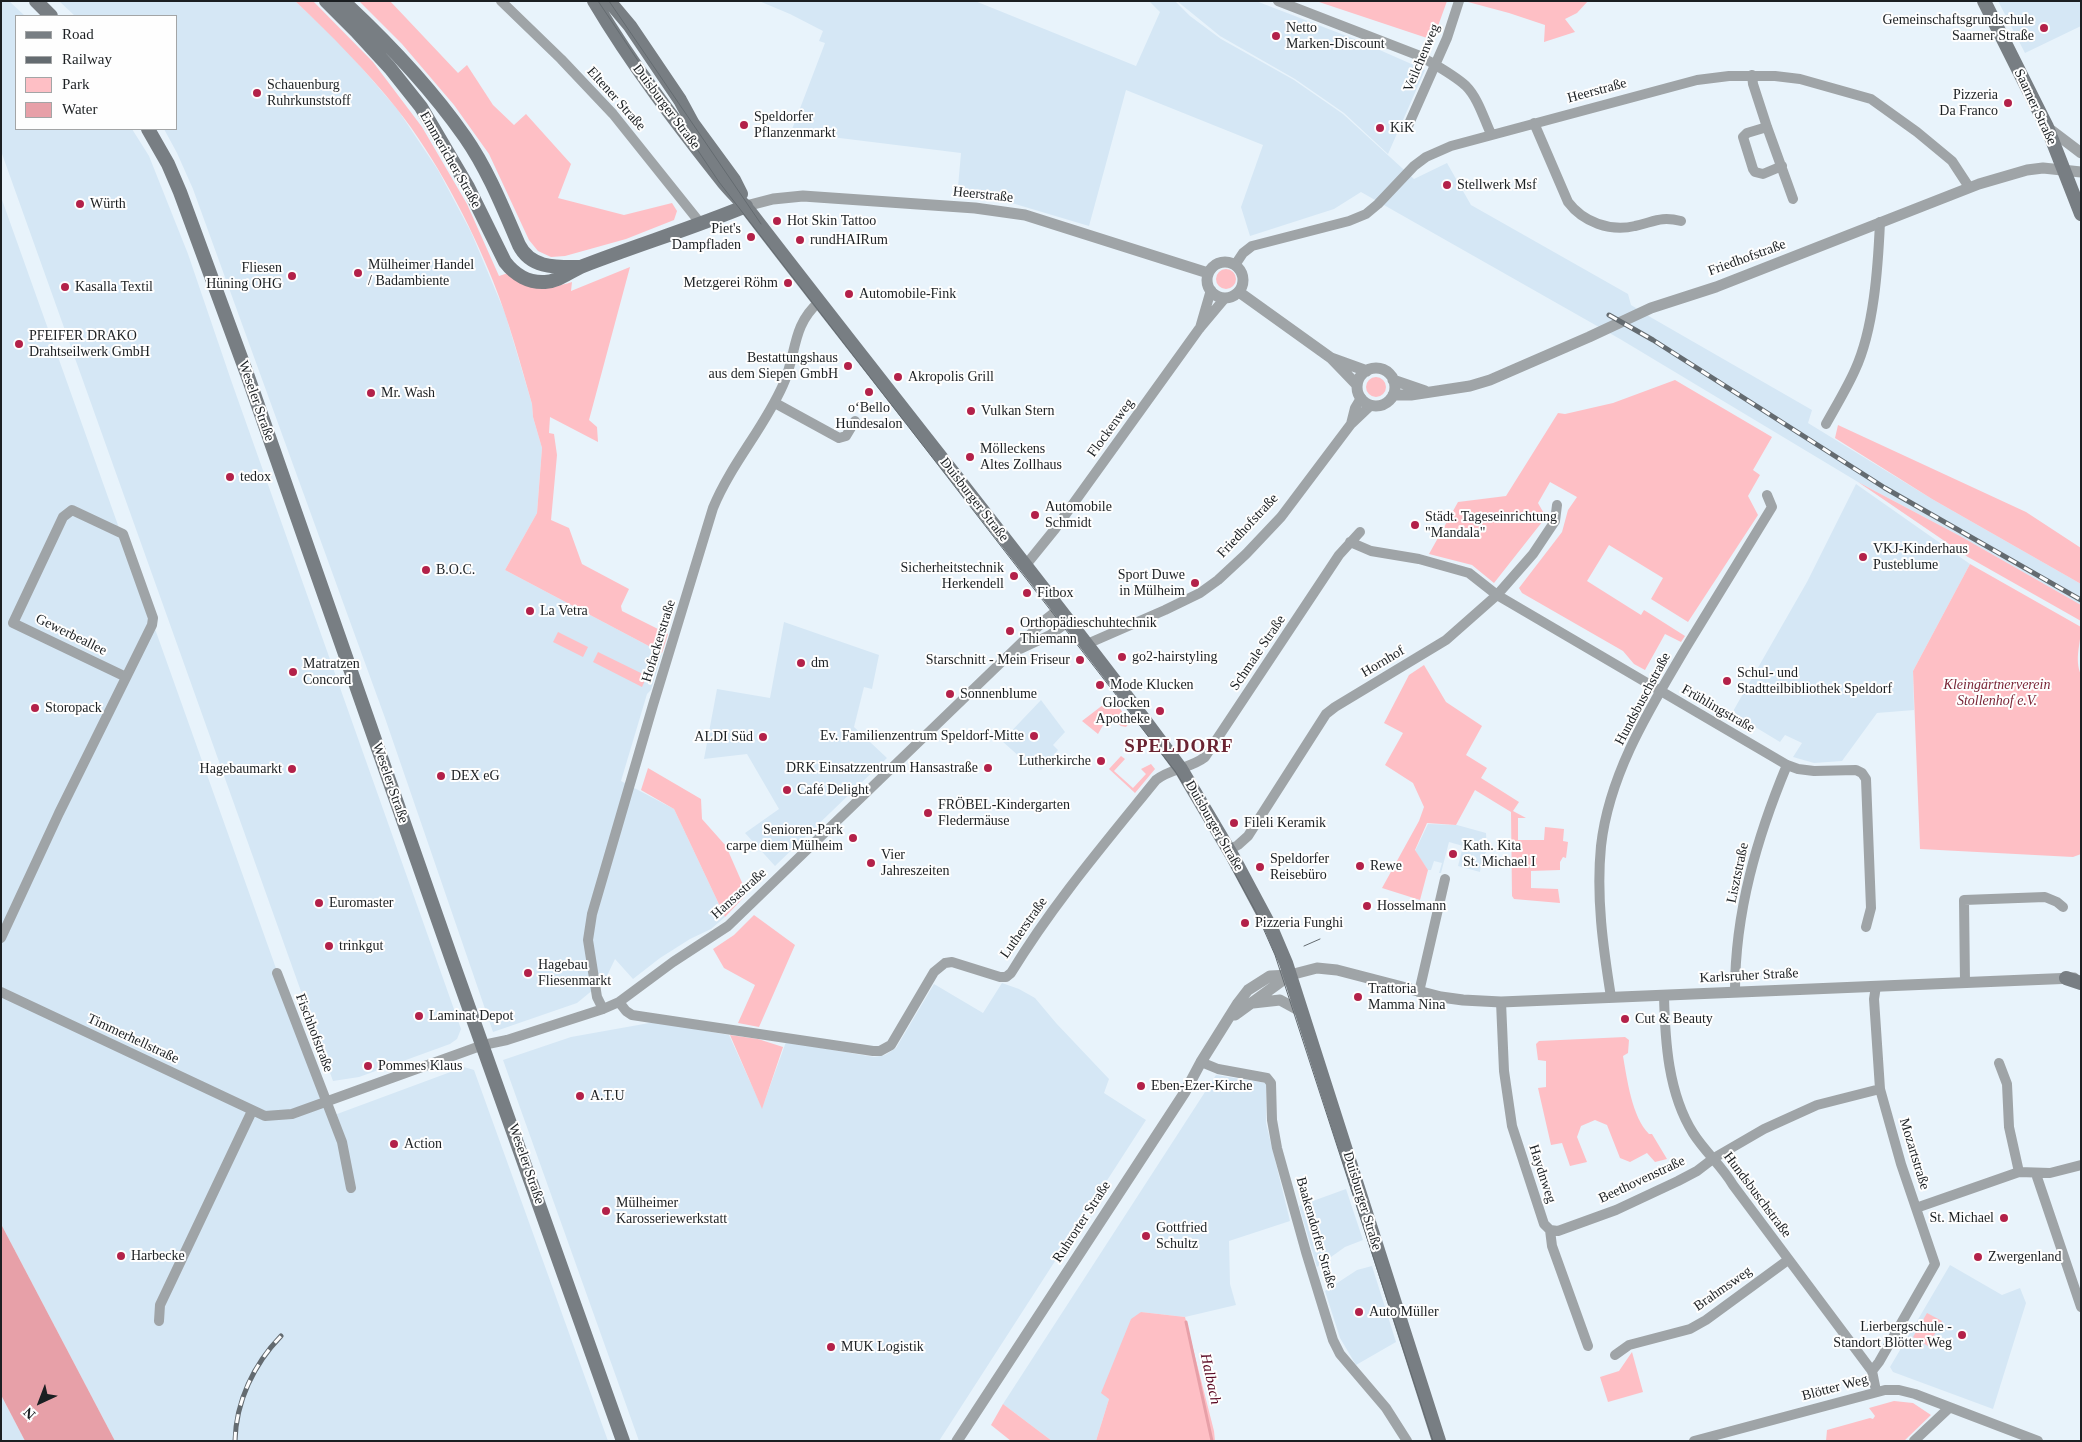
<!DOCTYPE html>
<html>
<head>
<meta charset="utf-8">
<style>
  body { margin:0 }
  #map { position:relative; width:2082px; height:1442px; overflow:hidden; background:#e8f3fb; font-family:Georgia,serif }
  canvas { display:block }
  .frame { position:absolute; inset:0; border:2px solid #1b1f22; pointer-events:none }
  .legend { position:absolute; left:15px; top:15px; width:162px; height:115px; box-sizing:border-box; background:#fefefe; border:1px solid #a3a5a6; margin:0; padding:6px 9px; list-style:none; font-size:15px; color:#1b1f22 }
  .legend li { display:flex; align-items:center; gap:10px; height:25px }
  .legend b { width:25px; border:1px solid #a3a5a6 }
  .north { position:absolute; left:15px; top:1377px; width:50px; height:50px; -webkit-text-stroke:4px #fefefe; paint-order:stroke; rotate:223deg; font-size:14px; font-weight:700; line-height:20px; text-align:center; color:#1b1f22 }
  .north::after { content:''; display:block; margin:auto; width:18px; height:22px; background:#1b1f22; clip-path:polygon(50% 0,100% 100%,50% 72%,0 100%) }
</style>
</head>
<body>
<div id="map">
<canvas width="2082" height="1442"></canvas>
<div class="frame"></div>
<ul class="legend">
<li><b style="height:6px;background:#787e83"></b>Road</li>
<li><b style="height:6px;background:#646b70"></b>Railway</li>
<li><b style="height:14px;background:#febfc5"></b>Park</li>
<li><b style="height:14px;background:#e7a0a8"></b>Water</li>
</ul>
<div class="north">N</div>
</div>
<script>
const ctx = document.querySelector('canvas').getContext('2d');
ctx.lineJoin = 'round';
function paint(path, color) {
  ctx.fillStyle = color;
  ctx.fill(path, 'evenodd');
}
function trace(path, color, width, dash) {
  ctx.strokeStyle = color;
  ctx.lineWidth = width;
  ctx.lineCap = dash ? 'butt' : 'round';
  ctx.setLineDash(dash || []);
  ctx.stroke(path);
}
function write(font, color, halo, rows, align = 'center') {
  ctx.font = font + ' Georgia,serif';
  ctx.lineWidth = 4;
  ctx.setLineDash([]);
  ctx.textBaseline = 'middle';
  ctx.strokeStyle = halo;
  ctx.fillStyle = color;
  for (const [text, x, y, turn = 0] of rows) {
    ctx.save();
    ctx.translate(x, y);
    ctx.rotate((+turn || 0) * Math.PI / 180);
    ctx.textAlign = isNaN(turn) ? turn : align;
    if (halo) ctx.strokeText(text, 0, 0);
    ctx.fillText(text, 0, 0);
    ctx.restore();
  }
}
const built = new Path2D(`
  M1,1H9L25,16H16V129H132L149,156L188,254L232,383L461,1029L457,1039L450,1044L359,1077L333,1081L1,151Z
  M59,1H295L342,45L398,110L438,170L471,232L505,313L532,404L533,417L542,448L537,513L505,570L662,653L651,690L647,694L621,781L674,809L725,917L711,929L690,939L660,958L633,979L615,959L605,980L577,1003L493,1032L385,718L193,189L177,153L164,129H176V16H75Z
  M759,1H975L1136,66L1160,12L1149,1H1175L1190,16L1221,39L1294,80L1343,114L1414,179L1447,163L1471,205L1628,294L1631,305L1652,318L1812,410L1808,423L1932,499L2081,584V605L1960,536L1858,482L1620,339L1361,192L1334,209L1250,236L1241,207L1263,145L1126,90L1089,226L958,187L961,153L791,132L825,43L819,41L823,31L790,14Z
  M1177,1H1256L1357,40L1425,70L1388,154L1344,113L1295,79L1220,36Z
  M1998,1H2081V26L2025,53Z
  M1,197L329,1117L464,1067L474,1070L608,1441H115L1,1224Z
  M1856,484L1970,564L1913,671L1914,710L1877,713L1842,761L1814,763L1793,757L1802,743L1785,735L1780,742L1732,713L1807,582Z
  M784,622L879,655L872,689L864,687L854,727L887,758L775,866L745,833L779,809L747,754L704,759L717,689L770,698Z
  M1041,700L1065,732L1053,745L1058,750L1041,770L1034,764L1031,767L1002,741Z
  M1428,824L1457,825L1486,833L1487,851L1484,855V863H1481L1480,872L1458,866L1463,846L1449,842L1441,873H1439L1442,863L1434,861L1431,870H1428L1415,851Z
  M1002,983L1019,989L1035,998L1056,1023L1109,1079L1104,1093L1146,1120L939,1441H639L503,1060L571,1037L655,1022L729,1035L762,1108L786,1042L874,1057L885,1055L896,1048L934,984L983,1013Z
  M1216,1075L1266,1083V1123L1290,1221L1229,1241L1230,1284L1236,1305L1185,1317L1141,1312L1109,1399L1096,1441H1052L1003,1404Z
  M1346,1189L1363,1240L1345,1247L1317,1267L1299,1206Z
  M1950,1265L2002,1295L2020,1288L2026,1303L1993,1409L1893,1372L1890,1367Z
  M1372,1266L1396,1342L1356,1365L1340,1338L1325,1291L1357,1270Z
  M1,1395L25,1441H1Z`);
const green = new Path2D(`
  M295,1H313L373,62L422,127L467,204L499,276L508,273C537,290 539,292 572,282L571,291L630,267L589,420L597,427L598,442L550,417L549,433L554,434L557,455L551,520L569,528L582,564L629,589L621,606L622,611L668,634L662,653L505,570L537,513L542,448L533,417L532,404C520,362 509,321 493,281C471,225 434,155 397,109C366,70 331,35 295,1Z
  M359,1H390L458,73L467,65L493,105L514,125L526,114L571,164L558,198L624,215L672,203L677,211L674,220L626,239L565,256L551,257L538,251L529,240L489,154L454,105L402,44Z
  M1316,1H1447L1433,40Z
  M1588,1L1577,13L1565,19L1575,32L1544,42L1545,25L1509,13L1468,2Z
  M1216 279a10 10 0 1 1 20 0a10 10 0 1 1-20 0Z
  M1366 387a10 10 0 1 1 20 0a10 10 0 1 1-20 0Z
  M1675,380L1772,437L1753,470L1760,475L1748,496L1758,515L1688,622L1651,599L1663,578L1609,545L1587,581L1641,615L1644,610L1685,636L1681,642L1665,634L1645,670L1634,664L1623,651L1522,593L1519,588L1562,532L1568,510L1577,497L1550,482L1538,503L1546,517L1494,583L1472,565L1429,554L1458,502L1506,496L1558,413L1565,414L1613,403Z
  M1838,425L2026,512L2081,548V584L1932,499L1835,438Z
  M1858,482L1960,536L2081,605V621L1968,557Z
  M1970,564L2081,627C2081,644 2074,658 2081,675V854L2073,857L1920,849L1913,671Z
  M558,632L588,647L583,657L553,642Z
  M598,652L647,676L642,687L593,662Z
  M1424,665L1446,702L1482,726L1466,755L1487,768L1481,778L1519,802L1513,811L1526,818H1518V840H1544L1545,827L1564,829L1563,841L1568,842L1566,858L1563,857L1560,862V870L1531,871V888L1558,889L1560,903L1514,899L1512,896L1511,812L1475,790L1456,825L1427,823L1415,850L1428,870L1420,900L1382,888L1419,821L1424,807L1413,783L1385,765L1403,733L1384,723L1409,675Z
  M1112,698L1130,722L1126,727L1121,726L1113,720H1106L1098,734L1082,721Z
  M1121,756L1125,759L1114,771L1133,788L1146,774L1141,769L1151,764L1155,769L1135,793L1109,769Z
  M648,768L701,799L702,819L726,846L747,894L725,917L674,809L641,790Z
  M754,915L795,945L759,1027L738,1023L755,985L724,968L713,949L734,935Z
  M730,1035L758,1039L783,1047L762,1109Z
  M1625,1037L1629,1040L1628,1053L1623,1056C1627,1079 1632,1117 1649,1134H1652L1667,1159L1655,1162L1647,1153L1630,1162L1620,1158L1607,1125L1595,1120L1581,1126L1577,1137L1587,1162L1570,1166L1562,1143L1551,1145L1538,1088L1546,1087V1061L1538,1060L1536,1044L1539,1041Z
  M1141,1312L1185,1317L1214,1431L1215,1441H1096L1109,1399L1101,1393L1131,1319Z
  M1927,1313L1942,1321L1928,1346L1913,1337Z
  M1632,1352L1643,1392L1608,1402L1600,1377L1619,1371Z
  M1894,1401L1913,1403L1931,1415L1904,1441H1826L1827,1430L1870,1418L1873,1419L1875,1416L1869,1408Z
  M1003,1404L1052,1441H1011L991,1425Z`);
const water = new Path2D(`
  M1,1224L115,1441H25L1,1395Z`);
const stream = new Path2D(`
  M1186,1322L1212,1441`);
const minor = new Path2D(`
  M501,1L561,59L613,114L701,224
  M1278,1L1420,56C1435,65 1453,74 1466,86C1478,98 1484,119 1491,134
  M1752,75L1753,84L1767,127L1793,199
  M1534,123L1568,202C1583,222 1610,232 1635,226C1654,222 1660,216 1681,221
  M1408,126L1447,38L1459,1
  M1767,127L1747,133L1743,137L1753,169L1755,172L1763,174L1782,166
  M1235,265L1243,253L1252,246L1349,221L1366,214L1378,204L1414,166L1426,157L1451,146L1697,80L1729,76H1775L1800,79L1871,99L1917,132L1952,161L1969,187
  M1200,328L1211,290
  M775,403L839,438L846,436L855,421
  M1351,424L1355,408L1361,398
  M1826,424C1836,406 1847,388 1855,370C1874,329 1878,267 1880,222
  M1350,542L1371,551L1419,559L1469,573L1497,595L1787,765L1798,769L1814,771L1856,770L1862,773L1866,779L1871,908L1866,927
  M1025,566L1055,529L1199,329L1225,298
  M1087,644L1165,610L1200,593L1218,580L1246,554L1281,517L1351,424L1371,405
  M1020,649L1050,635L1069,621
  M1229,850L1238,845L1248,836L1326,714L1335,707L1446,640L1497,595L1533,554L1555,521L1557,505
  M1,938L59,813L152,625L153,618L123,534L72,510L63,517L13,623L126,677
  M277,973L342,1142L351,1188
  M1965,983L1964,900L2045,897L2057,902L2063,907
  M1735,991C1735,912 1757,837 1787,765
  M1,992L265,1116L292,1114L483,1045L507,1040L603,1009L619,1002L673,962L728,926L1045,620L1059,609
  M1419,992L1445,879
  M1664,995C1665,1041 1668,1093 1693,1133C1705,1152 1722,1166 1733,1185L1872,1371L1876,1391
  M1611,997C1603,947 1596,897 1601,846C1609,774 1649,710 1685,649C1714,601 1743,554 1772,507L1767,495
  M619,1002L626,1011L632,1015L873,1051H880L891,1045L934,972L945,963L952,962L1000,977H1006L1011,973C1053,904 1105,843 1156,780C1171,768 1190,769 1205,757L1339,555L1360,532
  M1501,1002L1504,1071L1512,1126L1544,1224L1550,1230L1552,1246L1588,1346
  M603,1009L597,997L588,940L592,914L653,705L713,508C731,464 764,428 783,385C797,355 791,326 819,302
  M1201,1062L1218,1069L1267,1078L1271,1083L1272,1120L1277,1148L1306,1252L1333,1340L1340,1354L1386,1408L1407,1441
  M1999,1063L2007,1084L2009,1127L2019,1172
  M2036,1174L2081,1307
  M1916,1208L2019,1172L2050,1173L2081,1165
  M1550,1230L1558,1231L1616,1210L1678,1181L1697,1171L1714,1158L1764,1129L1817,1105L1880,1089
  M159,1321L160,1305L252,1111
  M1615,1355L1629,1345L1690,1329L1706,1320L1788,1260
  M1872,1371L1879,1362L1935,1264L1901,1164L1880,1089L1874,999L1876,986
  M1694,1441L1885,1390H1899L1915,1394L2038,1441
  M1914,1441L1949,1408`);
const tertiary = new Path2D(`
  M2047,127L2081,153
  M746,206L773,199L803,196L975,208L1025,215L1208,273
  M1207 280a18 18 0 1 1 36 0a18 18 0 1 1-36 0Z
  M1239,292L1331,358L1357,385
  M1331,358L1367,371
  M1357 387a19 19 0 1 1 38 0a19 19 0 1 1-38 0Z
  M1393,380L1425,391
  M1393,395H1411L1470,386L1490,380L1589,337L1651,308L1716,287L1979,184L2027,170L2043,168L2081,172
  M1253,1003L1280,1000L1302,1012
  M1235,1015L1290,975
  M957,1441L1185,1092L1201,1062L1238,1003L1248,990L1270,976L1290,975L1317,968L1337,970L1441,997L1463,1000L1501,1002L2074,978`);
const secondary = new Path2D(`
  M36,1L51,16
  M326,1L356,31L390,68L421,107L468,187L505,262C515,275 529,283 545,282C560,281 570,271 583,266C637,245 693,228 746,206
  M343,1C386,41 431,88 465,137C488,170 503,208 519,245C531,269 557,267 580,267
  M594,1C632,65 677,124 723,182C733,194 744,204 753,216C882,384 1015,549 1143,718L1181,769L1233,857L1272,930L1286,963L1439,1441
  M609,1L630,26L680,100L693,124L734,180L741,194
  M1984,1L2047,127L2081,214
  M148,129L168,164L180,192L247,374L453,963L623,1441
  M2066,978L2081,983`);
const tram = new Path2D(`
  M598,1L719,182L1175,771L1200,810L1256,912L1275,955L1433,1441
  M609,1L761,224
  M1304,946L1320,939`);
const rail = new Path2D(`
  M1609,315L1653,340L1885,488L2081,600
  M235,1441C236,1401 254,1364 281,1336`);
const markers = [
  [2044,28,5,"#b32149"],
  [1276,36,5,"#b32149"],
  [257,93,5,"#b32149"],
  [2008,103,5,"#b32149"],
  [744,125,5,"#b32149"],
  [1380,128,5,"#b32149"],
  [1447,185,5,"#b32149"],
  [80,204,5,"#b32149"],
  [777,221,5,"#b32149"],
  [751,237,5,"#b32149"],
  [800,240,5,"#b32149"],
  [358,273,5,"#b32149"],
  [292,276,5,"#b32149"],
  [788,283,5,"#b32149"],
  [65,287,5,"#b32149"],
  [849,294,5,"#b32149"],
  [19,344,5,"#b32149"],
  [848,366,5,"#b32149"],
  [898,377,5,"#b32149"],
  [869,392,5,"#b32149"],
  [371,393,5,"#b32149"],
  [971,411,5,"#b32149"],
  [970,457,5,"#b32149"],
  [230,477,5,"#b32149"],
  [1035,515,5,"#b32149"],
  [1415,525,5,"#b32149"],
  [1863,557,5,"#b32149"],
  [426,570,5,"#b32149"],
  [1014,576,5,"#b32149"],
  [1195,583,5,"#b32149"],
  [1027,593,5,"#b32149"],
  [530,611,5,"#b32149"],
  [1010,631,5,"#b32149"],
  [1122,657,5,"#b32149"],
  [1080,660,5,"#b32149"],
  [801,663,5,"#b32149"],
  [293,672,5,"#b32149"],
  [1727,681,5,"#b32149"],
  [1100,685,5,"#b32149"],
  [950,694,5,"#b32149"],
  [35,708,5,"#b32149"],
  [1160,711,5,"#b32149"],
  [1034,736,5,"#b32149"],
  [763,737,5,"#b32149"],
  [1101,761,5,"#b32149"],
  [988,768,5,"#b32149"],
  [292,769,5,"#b32149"],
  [441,776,5,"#b32149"],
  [787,790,5,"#b32149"],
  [928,813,5,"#b32149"],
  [1234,823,5,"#b32149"],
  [853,838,5,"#b32149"],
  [1453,854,5,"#b32149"],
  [871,863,5,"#b32149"],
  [1360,866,5,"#b32149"],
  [1260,867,5,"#b32149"],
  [319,903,5,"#b32149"],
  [1367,906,5,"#b32149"],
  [1245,923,5,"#b32149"],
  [329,946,5,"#b32149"],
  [528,973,5,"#b32149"],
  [1358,997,5,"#b32149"],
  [419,1016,5,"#b32149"],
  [1625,1019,5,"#b32149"],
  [368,1066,5,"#b32149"],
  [1141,1086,5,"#b32149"],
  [580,1096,5,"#b32149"],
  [394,1144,5,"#b32149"],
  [606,1211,5,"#b32149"],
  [2004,1218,5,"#b32149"],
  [1146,1236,5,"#b32149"],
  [121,1256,5,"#b32149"],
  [1978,1257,5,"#b32149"],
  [1359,1312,5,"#b32149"],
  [1962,1335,5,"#b32149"],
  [831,1347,5,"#b32149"]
];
const poiNames = [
  ["Gemeinschaftsgrundschule",2034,20,"right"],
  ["Saarner Straße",2034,36,"right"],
  ["Netto",1286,28],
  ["Marken-Discount",1286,44],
  ["Schauenburg",267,85],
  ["Ruhrkunststoff",267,101],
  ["Pizzeria",1998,95,"right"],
  ["Da Franco",1998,111,"right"],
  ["Speldorfer",754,117],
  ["Pflanzenmarkt",754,133],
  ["KiK",1390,128],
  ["Stellwerk Msf",1457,185],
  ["Würth",90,204],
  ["Hot Skin Tattoo",787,221],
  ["Piet's",741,229,"right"],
  ["Dampfladen",741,245,"right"],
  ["rundHAIRum",810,240],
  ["Mülheimer Handel",368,265],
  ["/ Badambiente",368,281],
  ["Fliesen",282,268,"right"],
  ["Hüning OHG",282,284,"right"],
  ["Metzgerei Röhm",778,283,"right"],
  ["Kasalla Textil",75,287],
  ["Automobile-Fink",859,294],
  ["PFEIFER DRAKO",29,336],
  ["Drahtseilwerk GmbH",29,352],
  ["Bestattungshaus",838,358,"right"],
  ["aus dem Siepen GmbH",838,374,"right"],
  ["Akropolis Grill",908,377],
  ["Mr. Wash",381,393],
  ["o‘Bello",869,408,"center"],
  ["Hundesalon",869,424,"center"],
  ["Vulkan Stern",981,411],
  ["Mölleckens",980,449],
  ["Altes Zollhaus",980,465],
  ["tedox",240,477],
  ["Automobile",1045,507],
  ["Schmidt",1045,523],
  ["Städt. Tageseinrichtung",1425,517],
  ["\"Mandala\"",1425,533],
  ["VKJ-Kinderhaus",1873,549],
  ["Pusteblume",1873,565],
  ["Sicherheitstechnik",1004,568,"right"],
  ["Herkendell",1004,584,"right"],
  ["B.O.C.",436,570],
  ["Sport Duwe",1185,575,"right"],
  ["in Mülheim",1185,591,"right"],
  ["Fitbox",1037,593],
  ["La Vetra",540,611],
  ["Orthopädieschuhtechnik",1020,623],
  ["Thiemann",1020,639],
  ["go2-hairstyling",1132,657],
  ["Starschnitt - Mein Friseur",1070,660,"right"],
  ["dm",811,663],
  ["Matratzen",303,664],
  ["Concord",303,680],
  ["Schul- und",1737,673],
  ["Stadtteilbibliothek Speldorf",1737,689],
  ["Mode Klucken",1110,685],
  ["Sonnenblume",960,694],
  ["Glocken",1150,703,"right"],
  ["Apotheke",1150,719,"right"],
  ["Storopack",45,708],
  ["Ev. Familienzentrum Speldorf-Mitte",1024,736,"right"],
  ["ALDI Süd",753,737,"right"],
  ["Lutherkirche",1091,761,"right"],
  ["DRK Einsatzzentrum Hansastraße",978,768,"right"],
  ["Hagebaumarkt",282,769,"right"],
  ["DEX eG",451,776],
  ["Café Delight",797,790],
  ["FRÖBEL-Kindergarten",938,805],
  ["Fledermäuse",938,821],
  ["Fileli Keramik",1244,823],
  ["Senioren-Park",843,830,"right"],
  ["carpe diem Mülheim",843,846,"right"],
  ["Kath. Kita",1463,846],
  ["St. Michael I",1463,862],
  ["Vier",881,855],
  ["Jahreszeiten",881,871],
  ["Speldorfer",1270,859],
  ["Reisebüro",1270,875],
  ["Rewe",1370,866],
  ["Euromaster",329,903],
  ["Hosselmann",1377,906],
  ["Pizzeria Funghi",1255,923],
  ["trinkgut",339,946],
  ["Hagebau",538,965],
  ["Fliesenmarkt",538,981],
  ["Trattoria",1368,989],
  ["Mamma Nina",1368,1005],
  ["Laminat Depot",429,1016],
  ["Cut & Beauty",1635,1019],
  ["Pommes Klaus",378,1066],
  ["Eben-Ezer-Kirche",1151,1086],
  ["A.T.U",590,1096],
  ["Action",404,1144],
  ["Mülheimer",616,1203],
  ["Karosseriewerkstatt",616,1219],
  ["St. Michael",1994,1218,"right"],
  ["Gottfried",1156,1228],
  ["Schultz",1156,1244],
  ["Harbecke",131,1256],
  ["Zwergenland",1988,1257],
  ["Auto Müller",1369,1312],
  ["Lierbergschule -",1952,1327,"right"],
  ["Standort Blötter Weg",1952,1343,"right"],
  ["MUK Logistik",841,1347]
];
const streetNames = [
  ["Veilchenweg",1422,58,-67],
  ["Heerstraße",1597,91,-15],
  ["Eltener Straße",616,99,48],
  ["Duisburger Straße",666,107,53],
  ["Saarner Straße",2035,107,65],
  ["Emmericher Straße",450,160,60],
  ["Heerstraße",983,195,6],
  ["Friedhofstraße",1747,258,-20],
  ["Weseler Straße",256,401,71],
  ["Flockenweg",1111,428,-54],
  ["Duisburger Straße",974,500,52],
  ["Friedhofstraße",1248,526,-47],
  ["Gewerbeallee",71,635,26],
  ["Hofackerstraße",659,641,-73],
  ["Schmale Straße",1258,653,-56],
  ["Hornhof",1383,662,-31],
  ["Hundsbuschstraße",1643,699,-62],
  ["Frühlingstraße",1718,709,30],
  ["Weseler Straße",390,783,71],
  ["Duisburger Straße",1214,826,60],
  ["Lisztstraße",1738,873,-78],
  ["Hansastraße",739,894,-42],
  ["Lutherstraße",1024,928,-55],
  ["Karlsruher Straße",1749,976,-3],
  ["Fischhofstraße",314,1033,69],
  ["Timmerhellstraße",133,1039,25],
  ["Mozartstraße",1914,1154,73],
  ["Weseler Straße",526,1164,71],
  ["Haydnweg",1542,1174,72],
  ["Beethovenstraße",1642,1180,-25],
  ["Hundsbuschstraße",1757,1195,53],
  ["Duisburger Straße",1362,1201,73],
  ["Ruhrorter Straße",1082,1222,-57],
  ["Baakendorfer Straße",1316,1233,74],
  ["Brahmsweg",1723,1289,-35],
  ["Blötter Weg",1835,1388,-15]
];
const parkNames = [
  ["Kleingärtnerverein",1997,685],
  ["Stollenhof e.V.",1997,701]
];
const waterNames = [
  ["Halbach",1210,1379,78]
];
const districtNames = [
  ["SPELDORF",1179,747]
];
paint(built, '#d5e7f5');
paint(green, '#febfc5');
paint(water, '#e7a0a8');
trace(stream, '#e7a0a8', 3);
trace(minor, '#9fa4a7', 10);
trace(tertiary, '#9fa4a7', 11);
trace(secondary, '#787e83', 14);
trace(tram, '#646b70', 1);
trace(rail, '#646b70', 5);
trace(rail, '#fefefe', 3, [9]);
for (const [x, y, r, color] of markers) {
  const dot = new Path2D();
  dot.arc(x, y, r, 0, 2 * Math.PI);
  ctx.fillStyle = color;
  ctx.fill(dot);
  trace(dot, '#fefefe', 2);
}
write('14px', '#1b1f22', '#fefefe', poiNames, 'left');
write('14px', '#1b1f22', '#fefefe', streetNames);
write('italic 14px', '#792637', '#fefefe', parkNames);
write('italic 15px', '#56011c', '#fefefe', waterNames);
ctx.letterSpacing = '1px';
write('bold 19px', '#6a2432', '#fefefe', districtNames);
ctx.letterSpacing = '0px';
</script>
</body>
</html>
